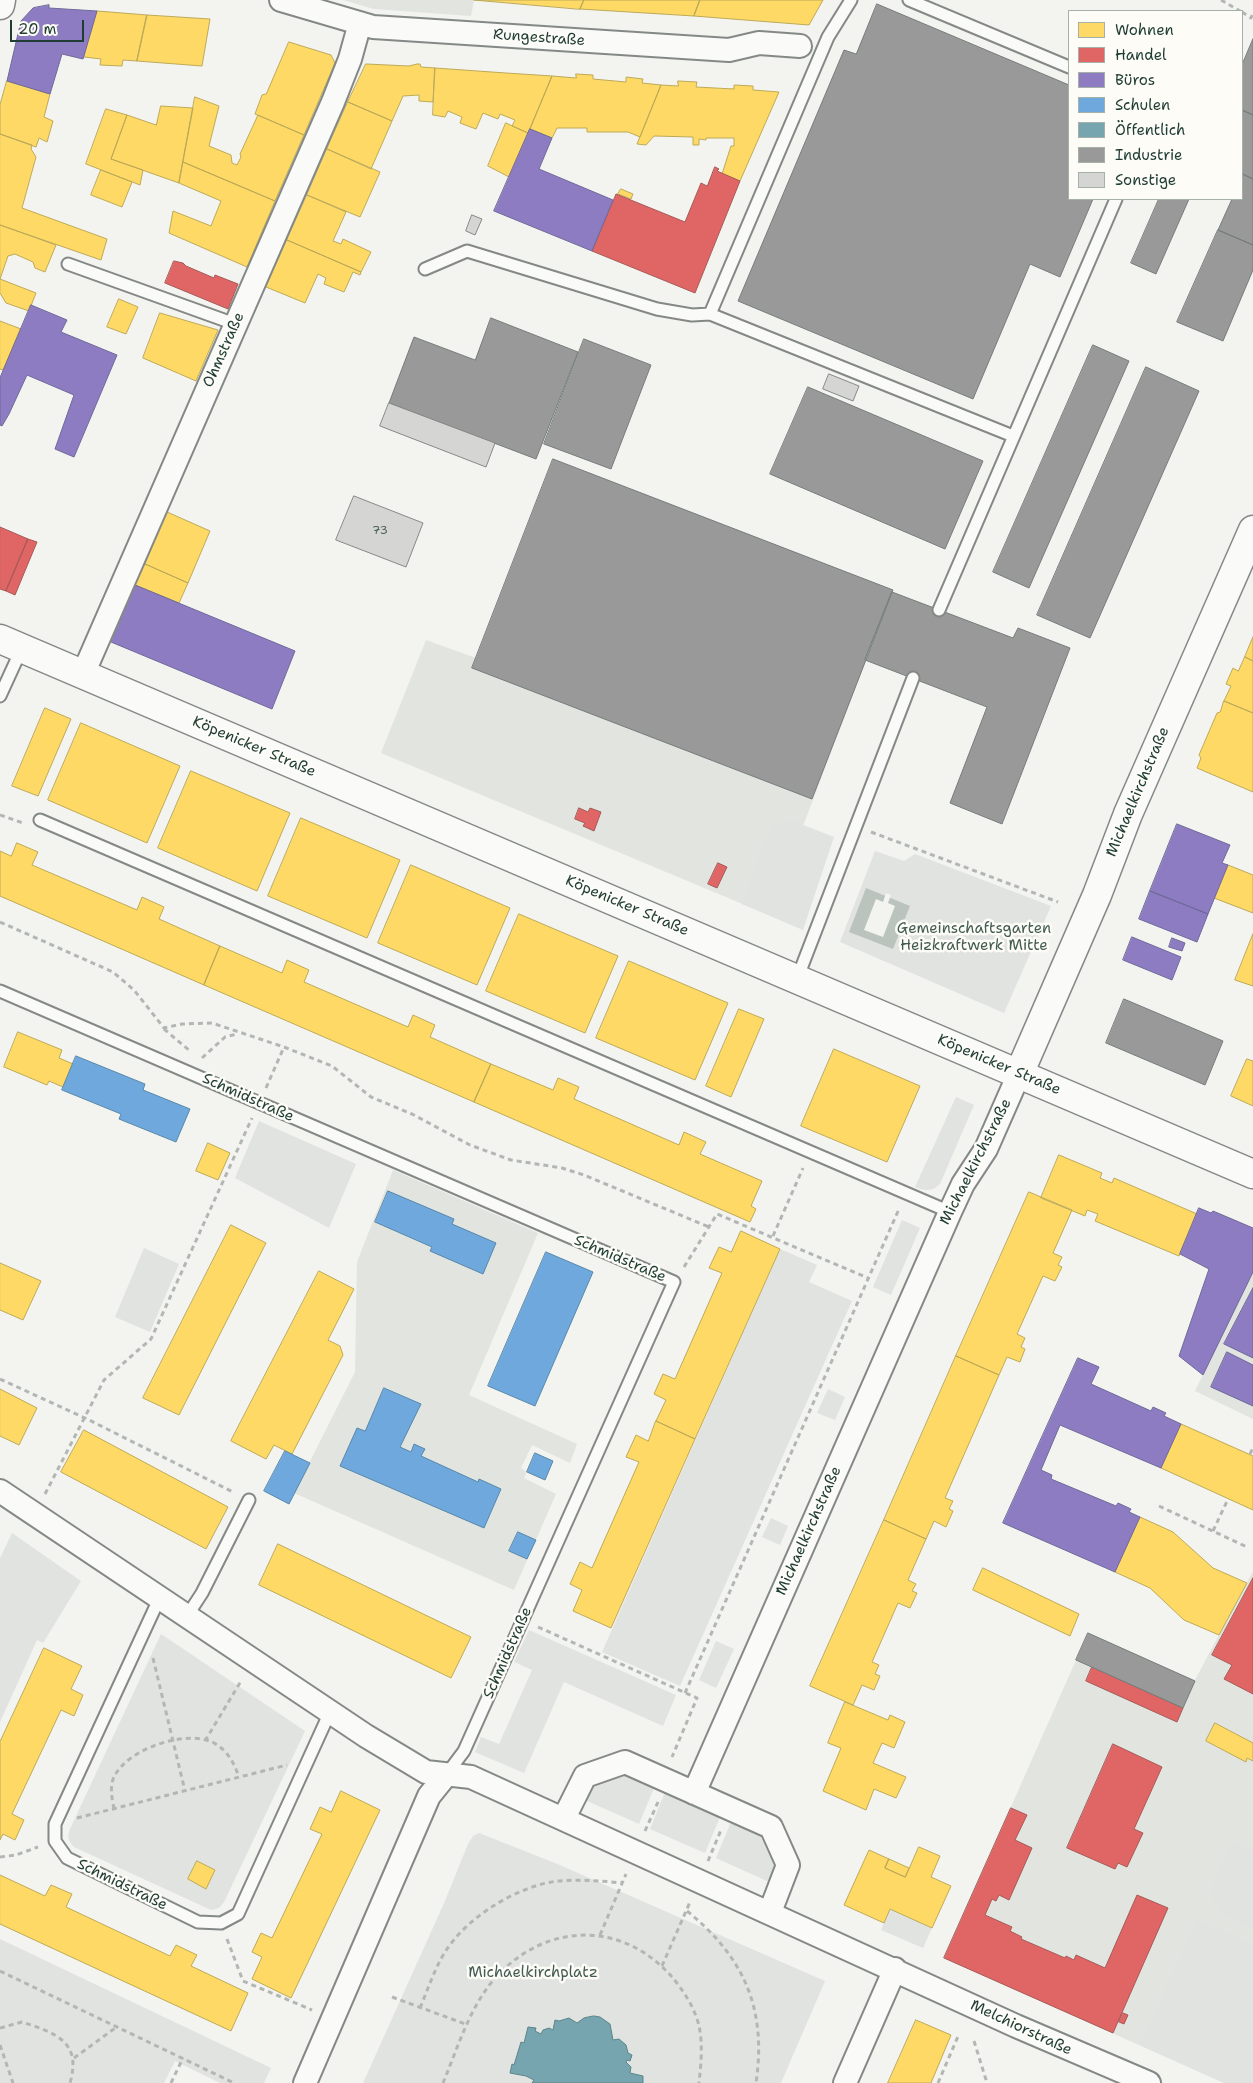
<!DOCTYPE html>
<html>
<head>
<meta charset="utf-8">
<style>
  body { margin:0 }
  #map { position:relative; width:1253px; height:2083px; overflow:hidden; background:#f3f3f0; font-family:"Shantell Sans",sans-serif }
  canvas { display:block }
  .legend { position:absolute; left:1068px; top:10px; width:175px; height:190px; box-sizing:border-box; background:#fdfcf7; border:1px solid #a4b0a9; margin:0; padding:6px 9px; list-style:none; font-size:15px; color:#1f3d34 }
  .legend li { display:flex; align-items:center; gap:10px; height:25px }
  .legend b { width:25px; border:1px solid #a4b0a9 }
  .scale { position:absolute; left:10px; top:20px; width:74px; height:22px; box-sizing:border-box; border:2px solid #1f3d34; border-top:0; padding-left:6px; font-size:15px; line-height:18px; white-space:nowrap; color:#1f3d34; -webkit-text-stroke:4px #fdfcf7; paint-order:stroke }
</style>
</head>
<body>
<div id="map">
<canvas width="1253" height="2083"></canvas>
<ul class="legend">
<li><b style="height:14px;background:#ffd966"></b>Wohnen</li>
<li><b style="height:14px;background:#e06666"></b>Handel</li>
<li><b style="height:14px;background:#8e7cc3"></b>Büros</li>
<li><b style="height:14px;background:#6fa8dc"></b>Schulen</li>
<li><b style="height:14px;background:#76a5af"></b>Öffentlich</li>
<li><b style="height:14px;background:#999"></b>Industrie</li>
<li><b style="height:14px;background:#d5d6d3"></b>Sonstige</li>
</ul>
<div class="scale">20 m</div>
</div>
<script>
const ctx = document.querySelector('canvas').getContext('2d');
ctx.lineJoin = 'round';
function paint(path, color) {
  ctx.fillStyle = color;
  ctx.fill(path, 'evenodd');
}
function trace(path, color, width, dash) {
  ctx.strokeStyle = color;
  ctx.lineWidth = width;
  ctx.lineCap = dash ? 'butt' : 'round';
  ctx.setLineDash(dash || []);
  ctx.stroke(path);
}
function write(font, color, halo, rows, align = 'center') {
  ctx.font = font + ' "Shantell Sans",sans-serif';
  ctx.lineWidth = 5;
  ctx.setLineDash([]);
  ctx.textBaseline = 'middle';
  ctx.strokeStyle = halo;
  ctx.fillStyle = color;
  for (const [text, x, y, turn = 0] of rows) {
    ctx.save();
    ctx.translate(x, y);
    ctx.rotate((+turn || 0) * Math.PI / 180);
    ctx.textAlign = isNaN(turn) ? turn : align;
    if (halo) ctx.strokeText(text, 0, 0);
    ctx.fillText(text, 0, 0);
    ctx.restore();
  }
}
const built = new Path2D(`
  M343,0H474L471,16L374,9Z
  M553,459L893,590L769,915L381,753L426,640L476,658Z
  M393,1170L538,1233L469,1395L577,1444L570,1463L532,1445L521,1468L527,1472L524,1478L556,1494L514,1590L294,1493L355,1372L357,1262Z
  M1253,1272V1419L1195,1391Z
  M1253,1571V2083H1224L944,1958L1088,1633L1195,1680Z`);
const green = new Path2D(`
  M784,821H793L834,837L803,930L742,904L770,830L775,824Z
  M875,851L904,861L915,854L1051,906L1004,1013L840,942Z
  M956,1097L974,1105L940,1184C932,1192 924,1191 915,1187Z
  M259,1121L356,1164L329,1228L235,1178Z
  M902,1220L920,1228L891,1295L873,1287Z
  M144,1248L179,1264L150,1332L115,1317Z
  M780,1249L817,1265L809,1282L852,1301L680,1686L602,1652Z
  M828,1389L845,1397L835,1420L817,1413Z
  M771,1518L788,1526L780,1545L762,1537Z
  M12,1533L81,1581L43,1643L37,1640L0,1722V1558Z
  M529,1630L676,1695L663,1726L564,1682L524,1773L475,1752L481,1737L499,1744L532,1670L514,1662Z
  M161,1634L305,1731L224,1902L219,1908L211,1910L74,1847C68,1841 67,1837 70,1829Z
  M716,1641L734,1649L716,1688L699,1680Z
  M627,1775L654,1788L639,1824L585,1800L592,1786Z
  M665,1792L720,1817L705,1853L650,1829Z
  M731,1822L760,1835L775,1868L769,1882L716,1858Z
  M479,1833L555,1863L825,1981L781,2083H363L445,1901L468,1844L473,1836Z
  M1234,1842L1253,1851V1926C1237,1926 1211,1908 1212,1889C1213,1881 1229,1851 1234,1842Z
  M890,1909L932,1928L923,1948L881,1930Z
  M1198,1920L1253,1945V2083H1224L1140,2045Z
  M0,1939L271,2068L264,2083H220L175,2061L164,2083H0Z`);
const water = new Path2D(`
  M866,888L910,906L893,949L849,932Z`);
const pier = new Path2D(`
  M886,893L891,895L888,903L895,906L883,937L864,930L876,899L883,902Z`);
const homes = new Path2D(`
  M474,0H584L580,9Z
  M584,0H700L694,16L580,9Z
  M700,0H823L809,25L694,16Z
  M97,11L147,15L137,61L123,60L122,66L100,65L101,59L84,57Z
  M147,15L210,19L202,66L137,61Z
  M289,42L331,55L335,63L304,135L255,114L262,95L266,94Z
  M366,64L409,66L417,64H420L421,67L435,68L433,102L419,101V95L403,96L392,121L348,102Z
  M435,68L506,73L552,76L528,133L512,126L515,120L500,114L498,119L483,113L476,129L460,123L462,117L448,111L445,117L433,115Z
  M576,74L593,75V79L626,82V77L643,79L642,83L661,85L640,137L628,132H587V128H557L552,138L530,129L552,76L576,78Z
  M7,81L50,94L44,117L53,121L47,142L39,138L36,147L0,134V105Z
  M678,81L697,82L696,87L734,89V85L753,86V90L779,92L740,181L722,174L731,146H734V138H706V140L699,139V145H693V137L654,136L646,145L637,144L661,85L678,86Z
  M195,97L219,106L209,146L231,155L232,163L237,165L241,157L240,154L258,115L304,135L275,201L183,162Z
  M348,102L392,121L371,169L327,149Z
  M161,106L193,108L179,183L111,159L127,115L156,125Z
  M106,109L127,115L111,159L143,170L140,185L86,164Z
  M506,123L528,133L509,177L488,166Z
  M0,134L32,145L31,149L36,157L22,208L107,239L101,260L0,225Z
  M327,149L380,172L360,217L307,195Z
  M183,162L275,201L247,267L169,233L173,211L211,226L221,201L179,183Z
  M101,170L132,182L122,207L91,195Z
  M621,189L633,194L631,199L618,194Z
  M307,195L346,212L333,241L341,244L343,239L371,252L361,272L287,240Z
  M0,225L56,245L45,272L35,268L33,262L15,254L8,256L0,279L36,293L29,311L6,303L0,293Z
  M287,240L361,272L360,275L353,272L344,292L324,284L326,278L318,274L305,303L266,287Z
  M119,299L138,307L126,334L107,327Z
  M160,313L218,330L196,381L143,358Z
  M0,321L21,329L3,370L0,369Z
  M167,512L210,531L188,583L145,564Z
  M145,564L188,583L179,603L135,585Z
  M1253,637V661L1245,657Z
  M1245,657L1253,661V713L1224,701L1231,686L1226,684L1233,668L1238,671Z
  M1224,701L1253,713V792L1197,768L1201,758L1199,755L1217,713L1220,712Z
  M45,708L71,719L38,796L12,786Z
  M81,723L180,766L147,843L48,800Z
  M191,771L290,813L257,891L158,848Z
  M301,818L400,860L367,938L268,896Z
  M17,843L38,852L32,865L137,910L142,897L164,907L159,919L220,946L204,985L0,896V851L11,856Z
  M411,865L510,908L477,985L378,943Z
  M1228,865L1253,875V913L1214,898Z
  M519,914L618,956L585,1033L486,991Z
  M1253,934V986L1235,980Z
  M220,946L282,973L287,960L309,970L304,982L408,1027L413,1015L435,1025L430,1037L491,1064L474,1102L204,985Z
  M629,961L728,1003L695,1080L596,1038Z
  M739,1009L764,1019L731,1097L706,1086Z
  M18,1032L62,1050L59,1058L73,1064L63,1087L49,1081L47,1085L4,1067Z
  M834,1049L920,1086L887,1162L801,1126Z
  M1247,1059L1253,1061V1106L1231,1096Z
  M491,1064L553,1090L558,1078L579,1087L574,1099L679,1145L684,1132L706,1142L700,1154L762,1181L751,1206L756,1209L750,1222L474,1102Z
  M208,1143L230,1153L218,1180L196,1171Z
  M1059,1155L1102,1173L1100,1178L1112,1183L1114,1178L1197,1214L1179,1256L1095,1221L1098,1214L1087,1210L1085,1216L1041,1198Z
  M1029,1192L1072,1210L1053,1253L1062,1257L1058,1265L1062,1267L1055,1281L1043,1276L1017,1334L1025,1338L1021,1347L1025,1349L1020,1362L1007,1357L999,1375L956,1356Z
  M231,1225L266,1243L179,1415L143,1398Z
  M741,1231L780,1249L695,1439L656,1421L666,1400L654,1394L663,1374L675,1379L722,1273L709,1268L719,1247L731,1252Z
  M0,1263L41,1281L23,1320L0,1310Z
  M319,1271L354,1289L328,1340L340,1346L343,1355L292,1454L274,1445L266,1459L231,1441Z
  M956,1356L999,1375L945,1498L953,1501L949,1509L953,1511L946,1527L934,1521L926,1539L884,1520Z
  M0,1389L37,1408L19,1445L0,1436Z
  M656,1421L695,1439L611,1628L573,1611L582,1590L570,1584L580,1562L592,1568L639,1462L626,1457L636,1435L648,1441Z
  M1181,1424L1253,1456V1510L1161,1468Z
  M84,1430L228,1507L206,1549L61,1472Z
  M1140,1517L1173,1532L1213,1568L1247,1583L1219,1635L1184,1620L1150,1588L1115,1572Z
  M884,1520L926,1539L908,1580L916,1584L912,1591L917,1593L910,1608L898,1603L872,1662L879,1665L875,1674L880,1676L874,1690L862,1685L853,1705L810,1686Z
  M278,1544L471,1637L451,1678L259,1585Z
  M983,1568L1079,1614L1070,1636L973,1590Z
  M44,1648L82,1666L71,1689L83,1695L74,1716L61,1710L12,1814L24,1820L15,1840L3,1834L0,1840V1742Z
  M845,1702L888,1720L890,1715L905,1722L894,1748L882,1743L873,1763L906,1777L896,1798L874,1789L866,1810L823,1791L841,1748L828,1743Z
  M1215,1723L1253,1743V1761L1247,1758L1246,1762L1206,1741Z
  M341,1791L380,1810L291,1998L252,1979L262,1957L252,1952L261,1933L272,1938L322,1834L310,1829L320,1807L331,1812Z
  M919,1847L940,1856L931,1877L951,1886L932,1928L890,1909L884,1923L844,1905L869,1850L889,1859L885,1868L905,1877Z
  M889,1859L909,1868L905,1877L885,1868Z
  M197,1861L215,1870L206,1889L188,1879Z
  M0,1875L45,1896L51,1885L72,1894L66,1907L170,1956L176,1945L197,1955L191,1966L248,1993L231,2031L0,1924Z
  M916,2020L951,2035L931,2083H888Z`);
const shops = new Path2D(`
  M715,167L719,169L717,171L740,181L695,293L592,251L616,194L685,222L701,183L707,186Z
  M174,261L183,263L186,266L214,278L215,275L238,284L228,309L165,283Z
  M0,527L28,539L6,591L0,589Z
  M28,539L37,542L15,595L6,591Z
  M579,808L588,812L590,808L601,812L594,831L583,826L585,823L575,819Z
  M718,863L727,867L717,888L708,884Z
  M1253,1578V1694L1224,1679L1232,1665L1212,1655Z
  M1092,1667L1183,1708L1177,1722L1086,1681Z
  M1113,1744L1162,1767L1134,1829L1143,1833L1127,1867L1118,1863L1115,1869L1067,1848Z
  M1011,1808L1027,1815L1015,1840L1032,1848L1009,1900L999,1895L996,1901L992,1899L985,1915L1012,1927L1010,1931L1022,1937L1021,1939L1065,1958L1066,1956L1074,1960L1076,1955L1105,1968L1137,1895L1168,1908L1113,2033L944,1958Z
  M1123,2013L1128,2015L1124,2024L1119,2022Z`);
const offices = new Path2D(`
  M49,5V8L97,11L83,59L62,54L50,94L7,81L21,21L33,8Z
  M530,129L552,138L539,169L613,200L592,251L494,211Z
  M31,305L67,320L61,332L117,355L74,457L55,449L74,395L27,375L9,414L2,426L0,425V378Z
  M135,585L295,651L272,709L111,642Z
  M1177,824L1230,845L1222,863L1228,865L1208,914L1150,891Z
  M1150,891L1208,914L1197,942L1139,919Z
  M1132,937L1181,957L1172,980L1123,960Z
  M1172,938L1185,943L1182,951L1169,947Z
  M1199,1208L1211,1213L1213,1211L1253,1228V1272L1203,1375L1179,1356L1209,1269L1180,1254Z
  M1253,1288V1358L1224,1344Z
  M1227,1352L1253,1365V1406L1211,1387Z
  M1078,1358L1099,1367L1091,1384L1151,1411L1153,1407L1166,1413L1164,1416L1181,1424L1161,1468L1060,1425L1041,1470L1052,1475L1051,1479L1116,1506L1118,1503L1131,1509L1129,1512L1140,1517L1115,1572L1003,1523Z`);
const schools = new Path2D(`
  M76,1056L145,1084L143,1090L190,1109L176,1142L119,1119L121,1114L62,1090Z
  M388,1191L454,1219L452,1224L496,1243L483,1274L430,1251L432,1247L375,1222Z
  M546,1252L593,1272L535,1406L488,1386Z
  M384,1388L421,1404L400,1447L411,1452L414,1444L425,1449L421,1456L478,1482L479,1479L501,1489L484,1528L340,1466L357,1428L365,1431Z
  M285,1451L310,1463L289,1504L264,1491Z
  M535,1453L553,1461L545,1480L527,1472Z
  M518,1532L536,1540L527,1559L509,1551Z`);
const public = new Path2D(`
  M594,2016L600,2017L610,2024L613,2040L619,2039L626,2045L628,2053L632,2055L630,2061L627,2060L626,2062L631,2067L630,2073L643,2076V2083H532L534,2080L526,2076L510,2073L512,2064L514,2065L521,2042L524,2043L528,2027L536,2028L535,2031L541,2034L543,2030L549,2028L553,2030L555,2020L559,2021L569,2018L577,2023L584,2018Z`);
const industry = new Path2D(`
  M877,4L1069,85V199H1093L1060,277L1030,264L973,399L738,301L844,50L856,54Z
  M1253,39V115L1242,110V65Z
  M1242,110L1253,115V179L1242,174Z
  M1243,174L1253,179V245L1218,230L1232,199H1242Z
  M1159,199H1189L1156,274L1131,263Z
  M1218,230L1253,245V270L1223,341L1177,322Z
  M491,318L578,352L536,459L389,403L414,337L475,360Z
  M584,339L651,365L611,469L544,444Z
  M1093,345L1129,361L1029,588L993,572Z
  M1146,367L1199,391L1090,638L1037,615Z
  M808,387L983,461L945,549L770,474Z
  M553,459L893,590L812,799L472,668Z
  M892,592L1013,638L1018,628L1070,648L1002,824L950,803L987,707L865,660Z
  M1124,999L1223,1041L1205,1085L1106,1043Z
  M1088,1633L1195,1681L1183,1708L1076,1660Z`);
const building = new Path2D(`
  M472,215L482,219L475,235L466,231Z
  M829,374L859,386L853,401L823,389Z
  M389,403L495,443L486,467L380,426Z
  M354,496L423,523L406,567L336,540Z`);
const path = new Path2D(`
  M1221,0L1240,11
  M1242,12L1251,18L1253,13
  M0,815L23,823
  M871,832L1058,902
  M0,922L113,972L134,990L164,1028L182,1024L212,1023L284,1047L332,1066L371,1097L412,1114L470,1145L511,1160L562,1168L584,1175L709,1227
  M164,1029L190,1051
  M202,1058L225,1037L237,1034
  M266,1088L284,1047
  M773,1236L803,1168
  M684,1267L717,1214L868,1278
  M0,1379L85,1418L233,1492
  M1250,1454L1253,1448
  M45,1494L104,1380L151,1339L252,1118
  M1159,1506L1247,1547
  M1213,1531L1228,1499
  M538,1627L697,1698L672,1757
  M153,1658L185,1791
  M685,1693L899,1209
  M205,1741L241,1681
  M114,1809C112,1798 109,1785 115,1775C130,1748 187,1729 214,1743C228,1751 234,1763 239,1777
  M77,1818L287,1765
  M645,1831L658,1802
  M0,1857L16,1855L38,1847
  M708,1861L721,1830
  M687,1911C744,1957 767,2009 756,2083
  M600,1935L626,1874
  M227,1939L243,1981L312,2010
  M662,1966L690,1902
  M0,1971L234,2083
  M392,1997L468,2025
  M420,2008C428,1989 434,1970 445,1952C467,1917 517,1886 558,1881C580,1879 601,1881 623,1883
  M0,2028L22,2022C56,2033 82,2042 70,2083
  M974,2041L987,2083
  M0,2045L13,2083
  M74,2058L118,2026
  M171,2083L183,2058
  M443,2083C458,2047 471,2003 498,1975C548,1922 623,1921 672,1977C683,1990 695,2008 699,2026C703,2044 701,2065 699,2083
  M938,2083L959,2034`);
const service = new Path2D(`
  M909,0L1069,67
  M68,264L235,324
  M425,269L467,251L657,309L692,315L710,314L1013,436
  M710,314L828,37L851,0
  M939,610L1116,199
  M0,696L22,648
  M40,820L950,1212
  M797,979L913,678
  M0,991L674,1282L464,1751L446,1775
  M160,1597L55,1824V1841L67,1858L198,1922L221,1923L238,1914L330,1712
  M187,1616L202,1593L249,1500`);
const minor = new Path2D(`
  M281,0L373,27L729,50L759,43L800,46
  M83,674L333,102L350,59L360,23
  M0,1491L366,1736L426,1772L471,1777L1016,2026L1149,2083
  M694,1793L950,1212L963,1184L986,1149L1019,1074
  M564,1818L585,1776L625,1762L771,1827L788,1865L770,1912
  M305,2083L429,1796L446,1775
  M845,2083L895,1969`);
const tertiary = new Path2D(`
  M1019,1074L1097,895L1128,814L1253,530`);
const secondary = new Path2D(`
  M0,5L1,0
  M0,639L1253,1174`);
const numberNames = [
  ["73",380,531]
];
const streetNames = [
  ["Rungestraße",539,38,4],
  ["Ohmstraße",224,350,-66],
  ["Köpenicker Straße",254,747,23],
  ["Michaelkirchstraße",1138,792,-67],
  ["Köpenicker Straße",627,906,23],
  ["Köpenicker Straße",999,1065,23],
  ["Schmidstraße",248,1098,24],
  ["Michaelkirchstraße",976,1162,-63],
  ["Schmidstraße",620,1259,23],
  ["Michaelkirchstraße",809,1531,-66],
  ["Schmidstraße",508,1653,-66],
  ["Schmidstraße",122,1885,26],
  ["Melchiorstraße",1021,2028,25]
];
const parkNames = [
  ["Gemeinschaftsgarten",974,929],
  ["Heizkraftwerk Mitte",974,946],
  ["Michaelkirchplatz",533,1973]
];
paint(built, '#e2e4e0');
paint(green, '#e0e3df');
paint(water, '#bbc3bd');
paint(pier, '#f3f3f0');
paint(homes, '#ffd966');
trace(homes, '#bcaa57', 1);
paint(shops, '#e06666');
trace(shops, '#a65a57', 1);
paint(offices, '#8e7cc3');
trace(offices, '#6d6998', 1);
paint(schools, '#6fa8dc');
trace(schools, '#5788aa', 1);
paint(public, '#76a5af');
trace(public, '#5c868a', 1);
paint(industry, '#999');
trace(industry, '#747d7b', 1);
paint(building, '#d5d6d3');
trace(building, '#848986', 1);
trace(service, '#848986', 15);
trace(minor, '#848986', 26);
trace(tertiary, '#848986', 31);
trace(secondary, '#848986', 31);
trace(path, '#b3b7b4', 3, [5, 4]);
trace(service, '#fafaf8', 11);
trace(minor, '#fafaf8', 22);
trace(tertiary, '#fafaf8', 28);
trace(secondary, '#fafaf8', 28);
write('12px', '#4c635c', null, numberNames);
write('15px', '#1f3d34', '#fdfcf7', streetNames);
write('15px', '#435c53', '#fdfcf7', parkNames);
</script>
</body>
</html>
